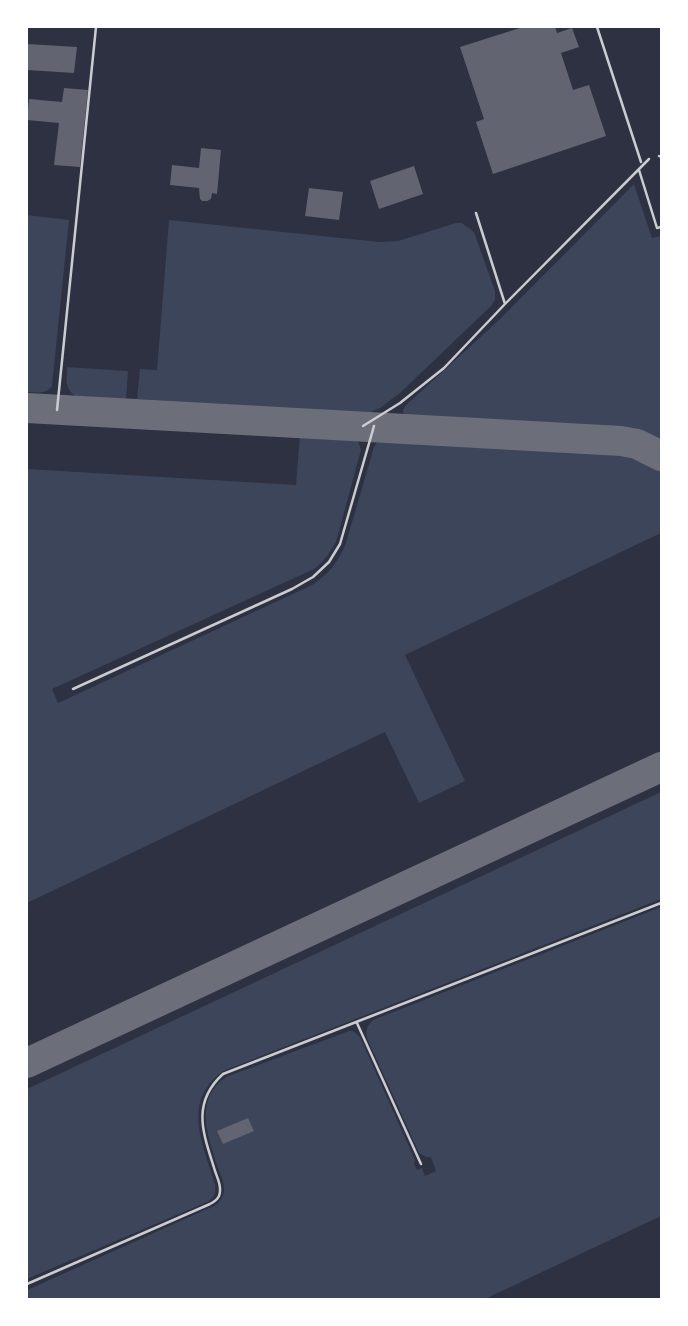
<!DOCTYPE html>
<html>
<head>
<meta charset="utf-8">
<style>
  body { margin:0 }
  #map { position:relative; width:688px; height:1326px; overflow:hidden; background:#2d3142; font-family:"Noto Sans",sans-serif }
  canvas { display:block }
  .frame { position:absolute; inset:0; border:28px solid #fff; pointer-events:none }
</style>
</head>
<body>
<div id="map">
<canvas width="688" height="1326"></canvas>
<div class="frame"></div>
</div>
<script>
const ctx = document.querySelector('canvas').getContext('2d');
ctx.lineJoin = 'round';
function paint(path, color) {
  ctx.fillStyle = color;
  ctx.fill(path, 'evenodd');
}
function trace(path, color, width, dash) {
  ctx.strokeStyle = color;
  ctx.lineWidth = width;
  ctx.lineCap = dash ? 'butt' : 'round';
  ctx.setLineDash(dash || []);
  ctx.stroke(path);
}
const green = new Path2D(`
  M634,184L652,238L661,236V449L648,443L623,436L488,428V421L405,417L403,411L405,406L499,320Z
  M27,215L69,220L52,386C46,395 36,392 27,392Z
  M169,220L379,242L398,241L456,223H462L474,232L495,291V300L491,306L400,393L380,408L368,413L137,399L140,369L157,370Z
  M67,367L128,371L126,399L75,396C64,387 67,380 67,367Z
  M300,435L357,438L361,450L336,542C330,552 324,562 314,569L52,689L58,703L312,585C330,573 335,565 345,546L374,447L379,439L487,445L488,438L618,446C634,449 648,454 661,462V533L405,655L465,781L419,803L385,732L27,903V469L296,485Z
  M661,792V899L223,1071C181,1102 203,1143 215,1184C216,1192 215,1198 207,1202L27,1279V1089Z
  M661,907V1216L485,1299H27V1290L216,1205C221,1200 224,1196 224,1189C224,1181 219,1172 217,1165C207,1134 194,1099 226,1077L349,1031H353L360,1037L415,1160L414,1164L417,1170L422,1168L425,1176L436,1171L431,1157H426L419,1153L367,1038C365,1030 367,1026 373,1020Z`);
const taxiway = new Path2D(`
  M27,408L621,441L637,444L661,456
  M27,1063L661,767`);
const building = new Path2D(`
  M523,27H555L557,33L572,28L579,47L561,53L573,90L589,85L606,136L493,174L476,122L484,119L460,47Z
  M27,44L77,47L74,73L27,70Z
  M64,88L88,90L80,167L54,165L59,123L27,120L29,99L62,102Z
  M201,148L221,150L217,194L212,193L211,199L207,201H202L200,199L199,188L170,185L172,165L199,168Z
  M414,166L423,194L379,209L370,181Z
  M309,188L343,192L339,220L305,216Z
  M248,1118L254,1131L223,1144L217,1131Z`);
const service = new Path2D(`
  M597,27L641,162
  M659,156L661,157
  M639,170L657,228L661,227
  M476,213L505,304
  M57,410L96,27
  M363,426L400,403L444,368L505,304L649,159
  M73,689L292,589L313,577L329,562L340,544L374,426
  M357,1023L421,1164
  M27,1284L210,1204C214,1202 217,1200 219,1196C222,1188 218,1179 215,1171C204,1135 190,1104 223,1074L661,903`);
paint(green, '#3c4559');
trace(taxiway, '#6c6f7a', 30);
paint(building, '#626471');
trace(service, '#caccd0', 2.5);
</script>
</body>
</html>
